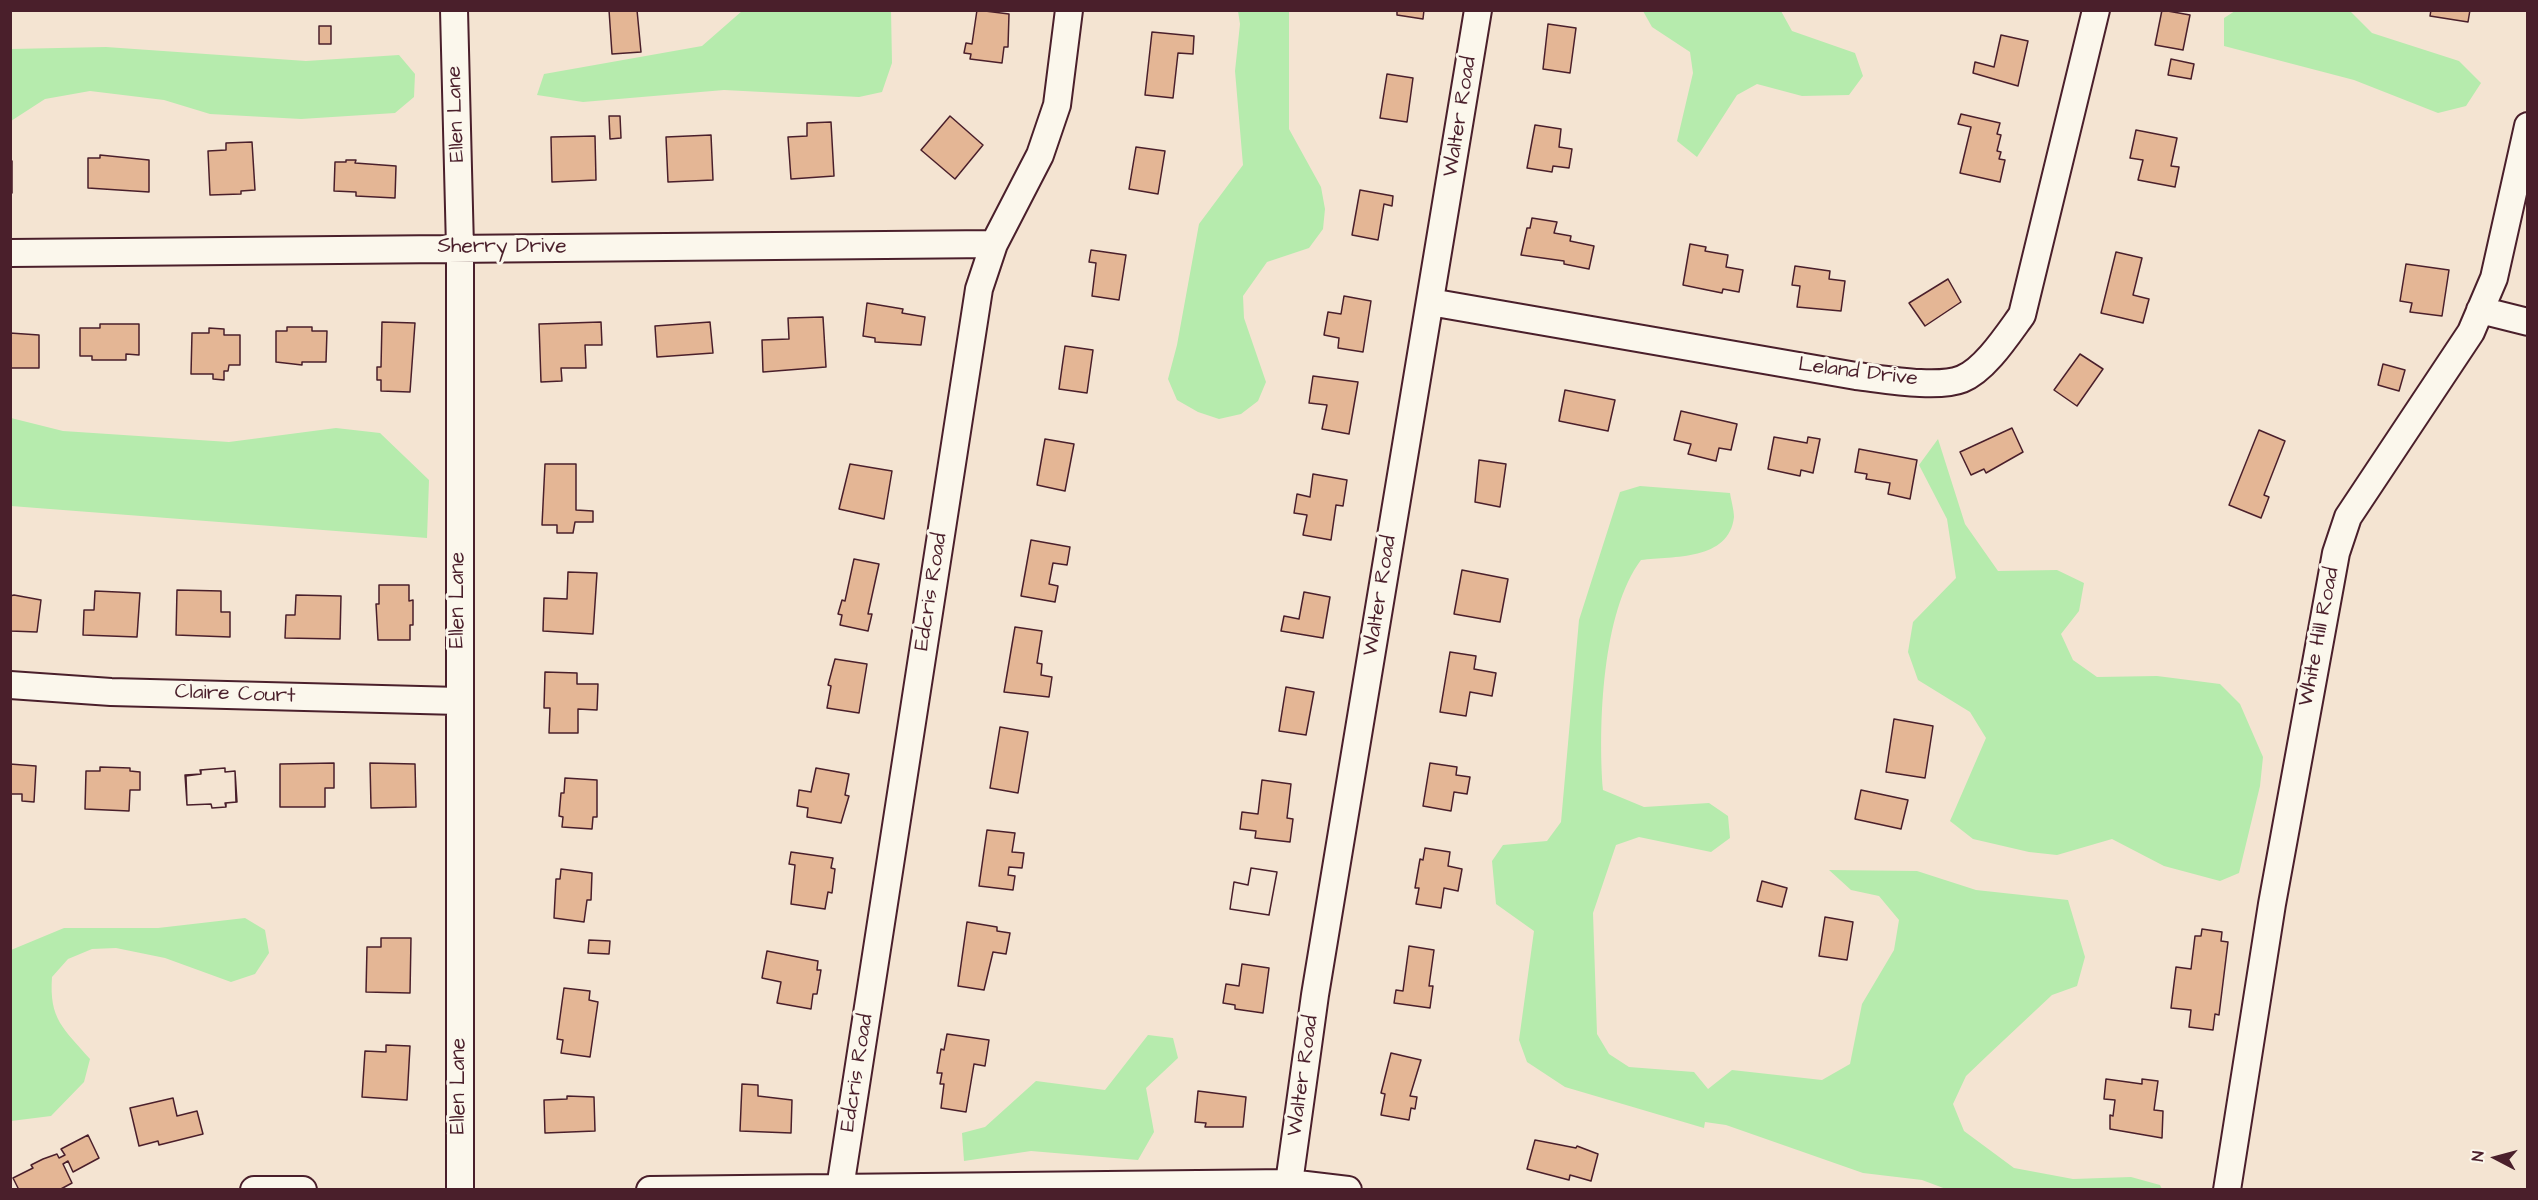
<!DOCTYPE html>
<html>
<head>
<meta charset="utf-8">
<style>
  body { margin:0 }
  #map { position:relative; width:2538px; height:1200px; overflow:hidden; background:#f4e4d2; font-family:"Architects Daughter",sans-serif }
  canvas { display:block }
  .frame { position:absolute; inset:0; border:12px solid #4a1f2b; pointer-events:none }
  .north { position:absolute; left:2466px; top:1128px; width:60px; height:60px; -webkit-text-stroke:4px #fbf7ec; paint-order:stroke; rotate:276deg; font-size:16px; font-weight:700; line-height:24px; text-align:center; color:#4a1f2b }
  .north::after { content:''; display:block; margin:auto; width:21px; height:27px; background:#4a1f2b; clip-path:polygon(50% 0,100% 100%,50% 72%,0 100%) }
</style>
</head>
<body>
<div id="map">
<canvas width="2538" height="1200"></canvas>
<div class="frame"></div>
<div class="north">N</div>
</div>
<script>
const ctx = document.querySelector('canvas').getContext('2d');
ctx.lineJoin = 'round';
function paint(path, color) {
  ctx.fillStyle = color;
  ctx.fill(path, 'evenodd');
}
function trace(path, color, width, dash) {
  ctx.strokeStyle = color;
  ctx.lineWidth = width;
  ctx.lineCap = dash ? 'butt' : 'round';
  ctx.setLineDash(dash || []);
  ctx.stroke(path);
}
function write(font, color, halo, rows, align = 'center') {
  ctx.font = font + ' "Architects Daughter",sans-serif';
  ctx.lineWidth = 6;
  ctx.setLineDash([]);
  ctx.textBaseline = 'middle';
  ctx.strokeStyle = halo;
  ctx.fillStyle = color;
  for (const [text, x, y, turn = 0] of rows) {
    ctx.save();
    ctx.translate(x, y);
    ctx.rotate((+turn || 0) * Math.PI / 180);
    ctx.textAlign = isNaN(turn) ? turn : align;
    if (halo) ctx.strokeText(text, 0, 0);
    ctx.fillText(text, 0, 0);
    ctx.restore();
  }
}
const green = new Path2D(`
  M891,10L892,63L882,92L859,97L724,90L583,102L537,95L544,74L702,46L742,11Z
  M1238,11H1289V129L1321,187L1325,209L1323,229L1309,248L1267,262L1243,296L1244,318L1266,382L1258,401L1241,414L1219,419L1198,412L1177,400L1168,379L1177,345L1199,224L1243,165L1235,71L1240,24Z
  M1643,11H1781L1792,31L1855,53L1863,76L1849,95L1802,96L1757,84L1737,95L1697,157L1677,141L1693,73L1690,52L1652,27Z
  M2235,11H2350L2372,33L2459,61L2481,83L2466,106L2438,113L2354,80L2224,46V18Z
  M106,47L306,61L399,55L415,74L414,97L395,113L301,119L210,114L164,100L90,91L45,99L11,121V49Z
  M11,418L63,431L229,442L336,428L380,433L429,480L427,538L11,506Z
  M1938,439L1965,524L1998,571L2057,570L2084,583L2079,611L2061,634L2073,660L2097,677L2157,676L2220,684L2240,704L2263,757L2260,786L2239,873L2220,881L2164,866L2112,839L2057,855L2029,852L1973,839L1950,821L1986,738L1970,712L1918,680L1908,652L1913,622L1956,578L1947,519L1919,465Z
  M1640,486L1730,493C1731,500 1734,510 1734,517C1729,561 1673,556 1641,560C1602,611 1598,726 1603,790L1644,807L1709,803L1728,816L1730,838L1711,852L1639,837L1616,845L1593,913L1597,1034L1609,1054L1629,1067L1694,1072L1708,1089L1732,1070L1822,1080L1850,1064L1862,1004L1894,950L1899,920L1879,896L1851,890L1829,870L1917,871L1976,890L2068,900L2085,957L2077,986L2052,995L1988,1055L1966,1076L1953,1104L1964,1131L2014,1168L2073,1179L2131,1177L2160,1185L2162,1189H1946L1922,1180L1863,1173L1726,1125L1705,1122L1704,1128L1565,1087L1527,1062L1519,1040L1534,931L1496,904L1492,861L1503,845L1547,841L1561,822L1579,620L1620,492Z
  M245,918L265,930L269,953L255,974L231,982L165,958L116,948L92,949L68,959L52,977C49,1019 63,1028 90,1059L84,1082L51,1116L11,1121V950L64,928H158Z
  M1148,1035L1173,1038L1178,1058L1146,1088L1154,1132L1138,1160L1031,1151L964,1161L962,1133L985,1127L1036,1081L1105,1090Z`);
const building = new Path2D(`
  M609,10H637L641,52L612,54Z
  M977,10L1009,14L1008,47H1004L1002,63L970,59L971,54L964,53L966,43L972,44Z
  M1397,10H1424L1423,19L1397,15Z
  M2162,10L2190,15L2183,50L2155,45Z
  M2431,10H2470L2468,22L2430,16Z
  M1548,24L1576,28L1570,73L1543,69Z
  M319,26H331V44H319Z
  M1152,32L1194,36L1193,54L1178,53L1173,98L1145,95Z
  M2001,35L2028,41L2018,86L1973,73L1975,62L1994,67Z
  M2171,59L2194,64L2191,79L2168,75Z
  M1387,74L1413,78L1407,122L1380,118Z
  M1961,114L2000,123L1997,134L2001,135L1997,151L2001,152L1999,159L2005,160L2000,182L1960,173L1971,127L1958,124Z
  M609,116H620L621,138L610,139Z
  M950,116L983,145L955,179L921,150Z
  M831,122L834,176L791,179L788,137L807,136V123Z
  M1535,125L1561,129L1559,147L1572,149L1569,168L1553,166L1552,172L1527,168Z
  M2136,130L2177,138L2171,166L2179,167L2175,187L2138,180L2143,160L2130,158Z
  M711,135L713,180L668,182L666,137Z
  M595,136L596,180L552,182L551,137Z
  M252,142L255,190L241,191V194L210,195L208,151L226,150V143Z
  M1136,147L1165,151L1158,194L1129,189Z
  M100,155L149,160V192L88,188V158H100Z
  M346,160H356L355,163L396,166L395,198L356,196V192L334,191L335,162H346Z
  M10,161H12V193H10Z
  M1360,190L1393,196L1392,206L1384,204L1378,240L1352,235Z
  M1532,218L1557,222L1554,233L1571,236L1570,241L1594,246L1589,269L1564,264V261L1521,255L1527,228H1530Z
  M1690,244L1706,247L1705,251L1728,255L1726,267L1743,270L1739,292L1723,289L1722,293L1683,285Z
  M1091,250L1126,255L1119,300L1092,296L1096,263L1089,262Z
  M2116,252L2142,258L2133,295L2149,299L2143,323L2101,313Z
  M2406,264L2449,270L2442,316L2410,312L2412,303L2400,301Z
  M1795,266L1830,271L1829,279L1845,281L1841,311L1797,307L1800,286L1792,285Z
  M1948,279L1961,302L1925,326L1909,303Z
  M1344,296L1371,301L1363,352L1338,348L1339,338L1324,335L1328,312L1341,314Z
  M867,303L903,309L902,313L925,317L921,345L875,342V338L863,336Z
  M823,317L826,367L763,372L762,340L789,339L788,318Z
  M382,322L415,323L410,392L381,391V380H377V367H381Z
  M601,322L602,345H585L586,368H561L562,381L541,382L539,324Z
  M710,322L713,353L657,357L655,326Z
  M100,324H139V355L126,354V360H92V356H80V328H100Z
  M287,327H312V331H327L326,362H302V365L276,362V331H287Z
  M209,328L224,329V335H240V365H229L228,371H224V380L213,379V374H191L192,333H209Z
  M10,333L39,335V368H10Z
  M1065,346L1093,350L1087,393L1059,389Z
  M2080,354L2103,369L2077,406L2054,390Z
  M2383,364L2405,370L2399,391L2378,385Z
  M1313,376L1358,382L1349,434L1322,429L1327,405L1309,403Z
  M1565,390L1615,400L1608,431L1559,421Z
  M1681,411L1737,424L1731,450L1719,448L1716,461L1688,454L1691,444L1674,440Z
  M2012,428L2023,452L1986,473L1984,469L1971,475L1960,452Z
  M2259,430L2285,441L2264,495L2269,497L2261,518L2229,505Z
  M1774,437L1807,443L1808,437L1820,439L1813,473L1801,470L1800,476L1768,469Z
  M1045,439L1074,444L1065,491L1037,485Z
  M1859,449L1917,460L1910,499L1888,494L1890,483L1866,479L1867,474L1855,472Z
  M1479,460L1506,464L1500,507L1475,502Z
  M545,464H576V510L593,511V522H575L573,533H557V525H542Z
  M850,464L892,471L884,519L839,509Z
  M1313,474L1347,480L1343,506L1336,505L1331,540L1303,535L1307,515L1294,513L1297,494L1310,497Z
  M1031,540L1070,547L1067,565L1053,563L1049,584L1058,586L1055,602L1021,596Z
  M854,559L879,564L868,614H872L868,631L840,625L842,615L838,614L842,600L845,601Z
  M1462,570L1508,579L1500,622L1454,614Z
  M568,572L597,573L593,634L543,631L544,598L567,599Z
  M379,585H409V601L413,600V625H410V640H378L376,604H379Z
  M177,590L221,591V612H230V637L176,635Z
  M95,591L140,593L137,637L83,635L84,610H94Z
  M1304,592L1330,597L1323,638L1281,631L1284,616L1299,619Z
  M14,595L41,600L37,632L10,631V596Z
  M296,595L341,596L340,639L285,638L286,615H295Z
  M1015,627L1042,631L1037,663L1042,664L1041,675L1052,677L1049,697L1004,692Z
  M1450,652L1476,656L1474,669L1496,673L1492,696L1470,692L1466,716L1440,712Z
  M835,659L867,664L859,713L827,708L831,686L828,685Z
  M545,672L577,673V684H598L597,710L578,709V733H549L550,708H544Z
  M1286,687L1314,692L1306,735L1279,731Z
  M1894,719L1933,726L1925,778L1886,772Z
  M1000,727L1028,732L1018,793L990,788Z
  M334,763V788H325V807H280V764Z
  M370,763L415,764L416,807L371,808Z
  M1430,763L1457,767L1456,775L1470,777L1467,794L1454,792L1451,811L1423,806Z
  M10,764L36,766L34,802L22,801V794H10Z
  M100,767L130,768V771L140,772V790H130L129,811L85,809L86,771H100Z
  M225,768V772L235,771L237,802L226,803V807L212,808L211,804L187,805L185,775L201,774V770Z
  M225,768V772L235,771L236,802L225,803L226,807L212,808L211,804L187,805L186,776L201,774L200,770Z
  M816,768L849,774L845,795L849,796L841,823L807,817L808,808L797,806L799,790L811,792Z
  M565,778L597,780V817H593L592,829L562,827L563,817L559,816L561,793H564Z
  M1262,780L1291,784L1287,818L1293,819L1290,842L1255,838L1256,831L1240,829L1242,812L1258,814Z
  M1861,790L1908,800L1901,829L1855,819Z
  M987,830L1015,833L1012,852L1024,853L1022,868L1009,867L1008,875L1015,876L1013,890L979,886Z
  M1425,848L1450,852L1448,866L1462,869L1458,891L1444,888L1441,908L1416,904L1419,888H1415L1420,859L1423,860Z
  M791,852L833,858L831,868L835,869L832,893L828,892L825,909L791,904L795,865L789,864Z
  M1251,868L1277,872L1269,915L1230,909L1234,882L1248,885Z
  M1251,868L1277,872L1269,915L1230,909L1234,882L1248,885Z
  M561,869L592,873L591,900H587L584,922L554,918L556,879H560Z
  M1762,881L1787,888L1782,907L1757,901Z
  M1825,917L1853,922L1847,960L1819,956Z
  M967,922L997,927V931L1010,933L1006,954L993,952L984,990L958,986Z
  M2202,929L2222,932L2221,941L2228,942L2219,1015L2215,1014L2213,1030L2189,1027L2191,1010L2171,1008L2176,967L2191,969L2195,936H2201Z
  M381,938H411L410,993L366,992L367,947H381Z
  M589,940L610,941L609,954L588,953Z
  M1409,946L1434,950L1429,986H1433L1430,1008L1394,1003L1396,990L1403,991Z
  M767,951L818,961L817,970H821L817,994H813L811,1009L777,1003L781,982L762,978Z
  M1242,964L1269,968L1263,1013L1235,1009V1005L1223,1003L1226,984L1239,986Z
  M564,988L590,991L589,1000L598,1002L590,1057L561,1053L563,1040L557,1039Z
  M947,1034L989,1040L985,1066L974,1064L966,1112L941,1108L944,1084H940L942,1073H937L941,1049L944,1050Z
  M386,1045L410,1046L407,1100L362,1097L365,1051L386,1052Z
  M1391,1053L1421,1060L1410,1096L1417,1097L1415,1109L1411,1108L1409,1120L1381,1115L1385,1094L1381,1093Z
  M2106,1079L2142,1084V1079L2158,1081L2154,1110L2163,1111L2162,1138L2110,1129V1115L2113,1116L2115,1100L2104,1099Z
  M742,1084L758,1085V1096L792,1100L791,1133L740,1131Z
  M1198,1091L1246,1097L1243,1127H1205L1206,1123L1195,1122Z
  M567,1096L594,1097L595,1131L545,1133L544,1100L567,1099Z
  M173,1098L177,1116L197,1111L203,1134L159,1145L158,1141L139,1146L130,1108Z
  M88,1135L99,1158L73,1172L68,1161L63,1164L72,1183L59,1190H19L13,1178L33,1168L31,1165L43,1159L57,1154L59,1158L65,1155L61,1149Z
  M1535,1140L1576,1148L1577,1146L1598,1154L1591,1181L1570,1175L1569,1180L1527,1169Z`);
const minor = new Path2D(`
  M454,10L460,248V1190
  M10,253L994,244
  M1430,302L1856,376C1883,379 1937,389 1962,379C1985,370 2008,334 2022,315L2096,10
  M2480,310L2528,322
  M10,685L111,692L459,701
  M1289,1183L1315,995L1478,10
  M840,1188L979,289L994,244L1040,155L1057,105L1069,10
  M254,1190H303
  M650,1190L1289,1183L1348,1190
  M2227,1190L2272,904L2336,553L2348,517L2471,332L2494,278L2528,126`);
const streetNames = [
  ["Ellen Lane",457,114,-92],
  ["Walter Road",1461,117,-81],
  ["Sherry Drive",502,248],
  ["Leland Drive",1858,373,7],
  ["Edcris Road",932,592,-81],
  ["Walter Road",1381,596,-81],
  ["Ellen Lane",459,600,-90],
  ["White Hill Road",2320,637,-79],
  ["Claire Court",235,695,2],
  ["Edcris Road",858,1073,-81],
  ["Walter Road",1304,1076,-82],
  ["Ellen Lane",460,1086,-90]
];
paint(green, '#b6ebad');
paint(building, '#e4b695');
trace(building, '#4a1f2b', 1.5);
trace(minor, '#4a1f2b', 30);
trace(minor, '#fbf7ec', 26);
write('21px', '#4a1f2b', '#fbf7ec', streetNames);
</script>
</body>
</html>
